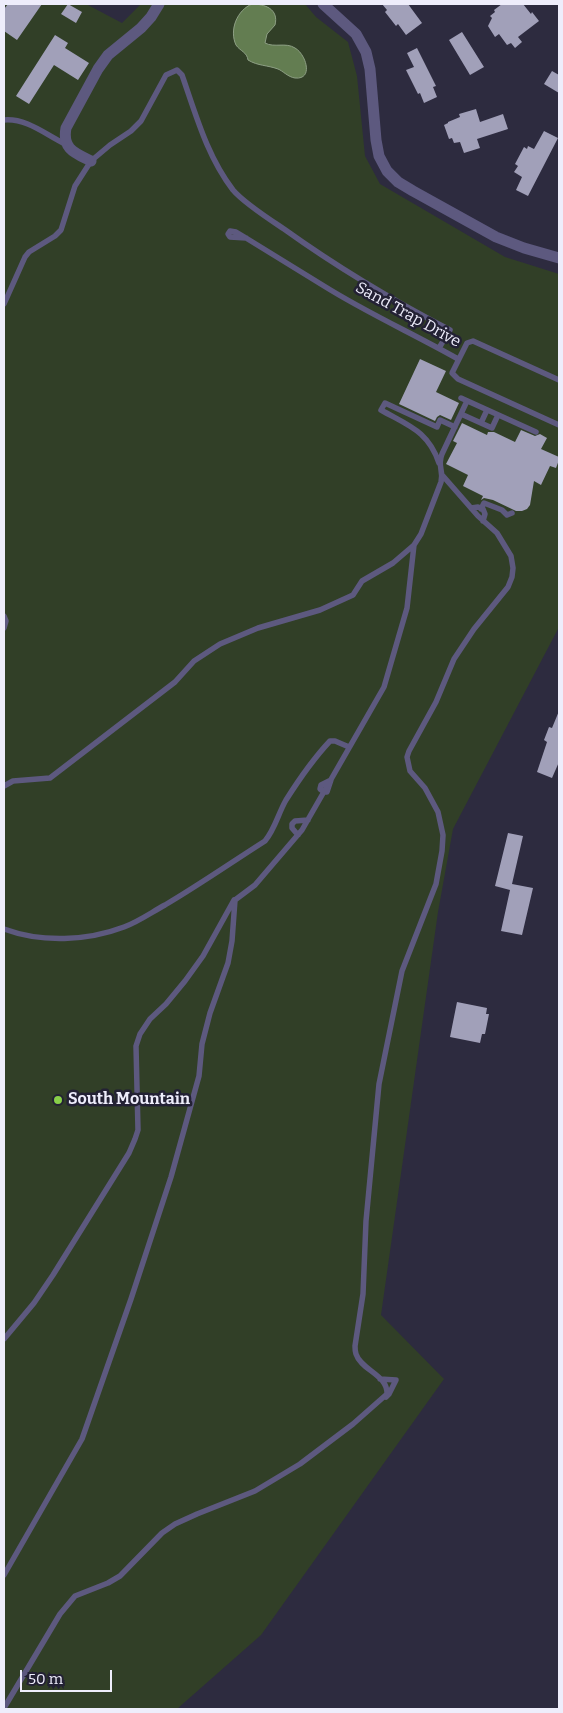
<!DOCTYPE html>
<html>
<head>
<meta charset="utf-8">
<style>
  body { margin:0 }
  #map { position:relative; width:563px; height:1713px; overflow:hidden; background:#2d2b3f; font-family:Bitter,serif }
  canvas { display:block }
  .frame { position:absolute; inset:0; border:5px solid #eeedfb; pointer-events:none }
  .scale { position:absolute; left:20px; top:1670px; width:92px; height:22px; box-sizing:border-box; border:2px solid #eeedfb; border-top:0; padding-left:6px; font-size:15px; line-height:18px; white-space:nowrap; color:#eeedfb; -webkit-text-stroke:4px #232134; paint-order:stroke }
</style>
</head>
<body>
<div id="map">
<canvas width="563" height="1713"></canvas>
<div class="frame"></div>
<div class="scale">50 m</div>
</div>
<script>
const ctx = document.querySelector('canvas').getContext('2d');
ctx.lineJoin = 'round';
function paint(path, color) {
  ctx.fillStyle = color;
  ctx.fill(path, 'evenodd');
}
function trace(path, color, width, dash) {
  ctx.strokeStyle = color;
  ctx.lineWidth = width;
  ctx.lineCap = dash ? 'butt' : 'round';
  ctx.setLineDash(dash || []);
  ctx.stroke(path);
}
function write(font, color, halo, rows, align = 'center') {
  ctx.font = font + ' Bitter,serif';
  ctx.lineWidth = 5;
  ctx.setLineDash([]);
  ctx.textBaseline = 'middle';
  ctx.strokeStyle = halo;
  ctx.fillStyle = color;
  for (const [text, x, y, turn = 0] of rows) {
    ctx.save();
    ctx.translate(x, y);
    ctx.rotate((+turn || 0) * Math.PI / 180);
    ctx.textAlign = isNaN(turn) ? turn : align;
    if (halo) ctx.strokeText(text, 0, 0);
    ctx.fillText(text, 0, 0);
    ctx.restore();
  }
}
const green = new Path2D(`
  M4,4H86L122,23L141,4H305L316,17L348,42L357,76L365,156L380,184L505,257L559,274V627L453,829L438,912L381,1315L444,1379L261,1635L177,1709H4Z`);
const water = new Path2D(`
  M252,4C265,4 279,9 275,25L267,34L265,43C274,48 286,42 295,48C306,54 314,80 295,78C288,77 283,71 278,69C267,65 258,66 248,60C247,52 240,51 236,45C229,30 237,10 252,4Z`);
const building = new Path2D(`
  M8,4H42L17,40L4,31V9Z
  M68,4L82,12L76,23L61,14Z
  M382,4H408L422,23L406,35L398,24L396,26L385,12L387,10Z
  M502,4H523L531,14L532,12L539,21L518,37L522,42L515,48L511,43L507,45L499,34L495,37L488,26L492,18L490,16L495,12L494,10Z
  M462,32L484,67L470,75L449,40Z
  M55,35L68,43L65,48L89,63L78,80L54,65L29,104L16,96Z
  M417,48L436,86L433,87L437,97L424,103L420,93L418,94L406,70L414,67L407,53Z
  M552,71L559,75V93L544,84Z
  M476,109L480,122L503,114L508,129L477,139L480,148L464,153L460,142L454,143L452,138L449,139L444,125L448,123V122L460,117L459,114Z
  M544,131L558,138L528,196L516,190L522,177L514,172L518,166L515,164L524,147L527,149L528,146L534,149Z
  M420,359L446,371L436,392L459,403L451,420L440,415L437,417L435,421L399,404Z
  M462,423L487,435L488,432H494L515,442L521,430L535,436L540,434L547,438L541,449L559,457V460L556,468L550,466L541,485L534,481L530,505L527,509L522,511H516L493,500L484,498L481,500L483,496L463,486L468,475L446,464L457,443L453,441Z
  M559,711V762L552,778L537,772L547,742L544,740L549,727L552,728Z
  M508,833L523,836L512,884L533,888L522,935L501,931L510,890L495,886Z
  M457,1002L487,1008L486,1014H489L485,1034H482L480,1043L450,1037Z`);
const service = new Path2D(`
  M4,120C27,118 46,135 67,145
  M246,238L230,237L228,234L230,231L236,232L246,238L324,286C367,313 414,334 458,359
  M4,304L25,257L29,252L55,236L61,230L75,186L91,161L110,145L131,131L141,121L166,75L177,70L182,75C196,115 207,156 233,190C244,203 269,219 284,229C337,267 392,300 450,330L439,348
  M559,380L473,341L467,343L452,373L458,379L559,425
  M461,398L536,432
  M461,414L492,428L498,415
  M481,423L487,410
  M439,463C428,431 409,426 381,410L385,403L437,427L440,420L455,427
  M471,508L478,507L483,509L485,514L483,521
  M481,509L484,503L502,510L507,515L512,513
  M4,616L6,621L4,628
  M331,780L327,792H324L320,789L321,785Z
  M4,786L13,781L50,778L175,682L194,661L220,644L258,628L320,610L353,595L362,581L393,563L414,545
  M298,835L292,828V824L295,821L308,820
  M4,929C42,943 87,941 124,927C138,922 152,912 165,905C199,885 232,862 265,841C275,829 278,814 286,800C298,781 315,757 330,741H335L349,747
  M4,1339L34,1303L53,1275L129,1153L135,1139L138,1130L136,1046L140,1034L150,1019L166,1004L185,981L203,956L234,900
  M380,1379L396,1380L389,1394L386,1397
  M4,1575L82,1439L131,1299L171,1177L199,1076L202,1044L210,1013L228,963L232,941L235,900L255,885L302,830L384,687L407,608L414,545L421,534L441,482C444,470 437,467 442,454L467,401
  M4,1708L60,1614L75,1596L108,1583L120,1576L162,1533L175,1524L197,1514L255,1491L300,1464L353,1424L387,1394C388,1375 361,1370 356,1354C355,1351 355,1348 355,1346L363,1294L366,1221L379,1084L402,971L436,884L442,851L443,835L438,812L425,788L410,771L407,757L409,751L436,702L454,659L474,629L508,587L512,577L513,568L511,556L497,533L478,516L443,476`);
const minor = new Path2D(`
  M323,4L356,34L366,52L370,69L376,140L379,156L387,171L398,182L413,191L496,237L524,248L559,258
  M91,161C75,153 62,149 66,128L98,69L108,55L141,28L151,17L159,4`);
const markers = [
  [58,1100,5,"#88cf49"]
];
const streetNames = [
  ["Sand Trap Drive",408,315,29]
];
const poiNames = [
  ["South Mountain",68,1100]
];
paint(green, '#313f27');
paint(water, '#637d51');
trace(water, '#8d9f84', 1);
paint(building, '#a1a0b9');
trace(service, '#5d597f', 5.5);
trace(minor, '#5d597f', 11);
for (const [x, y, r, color] of markers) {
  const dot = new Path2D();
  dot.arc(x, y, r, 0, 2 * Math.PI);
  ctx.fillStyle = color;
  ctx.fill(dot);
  trace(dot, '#232134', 2);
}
write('16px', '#eeedfb', '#232134', streetNames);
write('bold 16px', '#eeedfb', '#232134', poiNames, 'left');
</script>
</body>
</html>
